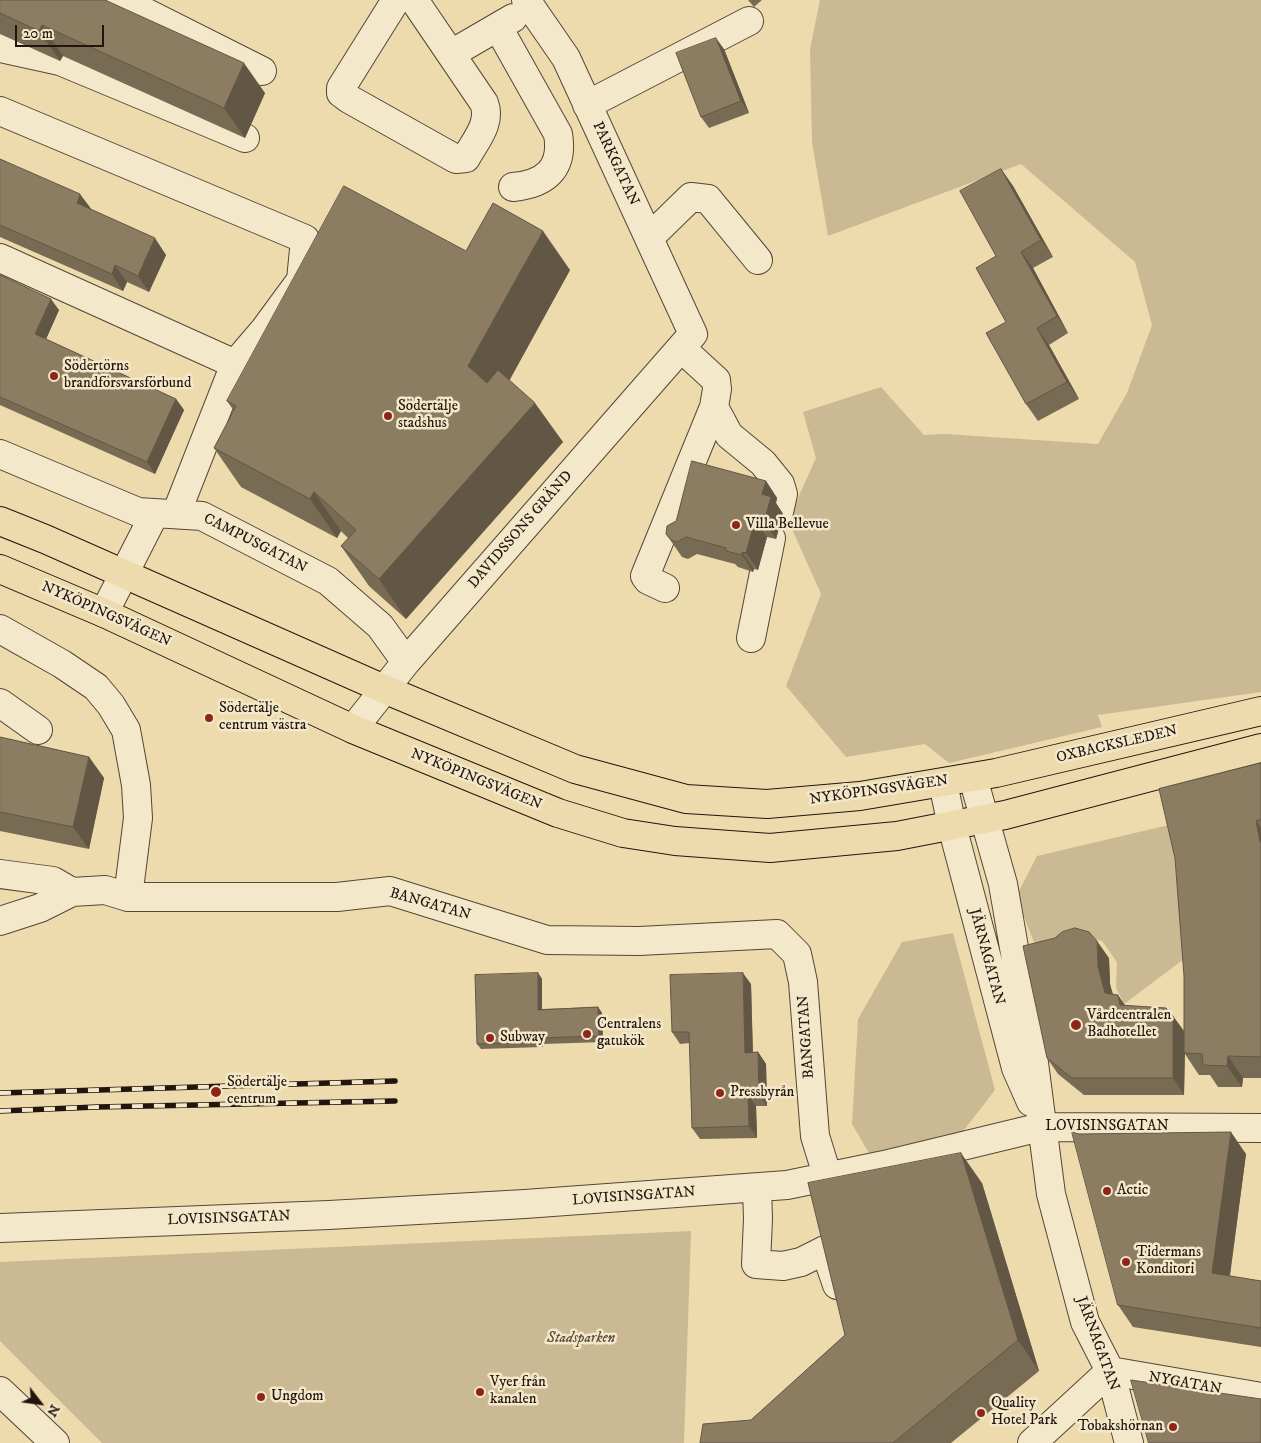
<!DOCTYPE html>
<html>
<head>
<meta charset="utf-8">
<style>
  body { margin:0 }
  #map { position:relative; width:1261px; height:1443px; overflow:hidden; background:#eddbae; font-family:"IM FELL DW Pica",serif }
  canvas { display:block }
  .north { position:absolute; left:15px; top:1378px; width:50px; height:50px; -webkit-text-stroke:4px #f3e8ca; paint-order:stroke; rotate:120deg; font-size:14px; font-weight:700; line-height:20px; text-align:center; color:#22150f }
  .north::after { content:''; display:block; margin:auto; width:18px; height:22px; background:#22150f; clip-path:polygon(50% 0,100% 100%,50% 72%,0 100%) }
  .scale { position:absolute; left:15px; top:25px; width:89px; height:22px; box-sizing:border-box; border:2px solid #22150f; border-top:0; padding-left:6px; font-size:15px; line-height:18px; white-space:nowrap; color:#22150f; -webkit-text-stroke:4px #f3e8ca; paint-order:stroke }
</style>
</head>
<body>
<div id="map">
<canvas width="1261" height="1443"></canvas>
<div class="north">N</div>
<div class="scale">20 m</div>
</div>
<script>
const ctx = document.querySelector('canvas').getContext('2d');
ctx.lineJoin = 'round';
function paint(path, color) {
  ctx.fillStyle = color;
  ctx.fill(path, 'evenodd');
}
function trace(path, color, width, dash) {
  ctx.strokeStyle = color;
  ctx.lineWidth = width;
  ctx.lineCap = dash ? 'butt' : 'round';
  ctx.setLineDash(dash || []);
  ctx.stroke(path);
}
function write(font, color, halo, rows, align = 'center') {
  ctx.font = font + ' "IM FELL DW Pica",serif';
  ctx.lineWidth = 5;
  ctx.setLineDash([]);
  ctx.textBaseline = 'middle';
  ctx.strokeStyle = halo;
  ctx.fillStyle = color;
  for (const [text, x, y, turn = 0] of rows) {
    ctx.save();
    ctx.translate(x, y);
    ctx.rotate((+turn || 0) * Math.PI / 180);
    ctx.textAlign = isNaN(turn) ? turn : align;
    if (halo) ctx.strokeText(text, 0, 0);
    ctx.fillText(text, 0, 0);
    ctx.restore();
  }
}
const green = new Path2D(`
  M820,0H1261V692L1098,715L1102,727L949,763L925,744L846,757L786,686L821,594L788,520L816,458L803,412L881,387L924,435L945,434L1098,444L1127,393L1152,325L1135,262L1021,164L828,236L812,142L810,49Z
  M1173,824L1192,953L1124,1004L1116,988L1117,962L1102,941L1078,934L1038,952L1016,897L1037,856Z
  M953,933L995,1090L961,1134L869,1153L852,1124L858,1019L902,942Z
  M691,1231L684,1443H102L0,1341V1262Z`);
const minor = new Path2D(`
  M121,0L262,71
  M396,0L341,88V93L349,99L456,159L466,158C475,141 492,123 484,103L414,0
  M498,27L558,134C564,169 545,184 513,187
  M0,48L60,61L245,138
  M451,54L513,18
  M587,105L749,21
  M0,111L305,239L301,280L265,329L235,364L176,514
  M649,238L691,197L708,199L758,260
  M0,258L235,364
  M714,407L729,435L763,463L780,484L783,494L779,512
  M0,454L138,512L202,516L328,581L380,626L406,662
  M665,588L648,580L645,576L714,407L717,389L716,380L681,348
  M104,613L155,513
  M0,629L62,664L96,687L111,705L126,730L136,785L138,818L128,897H337L390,891L547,940L639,941L777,934L797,954L803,982L815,1136L828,1178
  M751,638L771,538
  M0,703L38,730
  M353,729L406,662L693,334L566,58L526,0
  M973,778L1003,884L1034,1063L1051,1194L1085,1322L1110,1371L1129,1443
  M943,783L952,826L1016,1068L1031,1102
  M0,874L53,881L72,892
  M0,921L40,908L72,892L105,890L128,897
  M757,1188L758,1219L756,1264L783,1266L801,1262L825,1250L837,1285
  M0,1228L329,1215L525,1204L787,1185L884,1165L1041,1127L1261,1128
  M1110,1371L1261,1397
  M0,1391L55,1443
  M1032,1443L1110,1371`);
const major = new Path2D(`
  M0,521L45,539L384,689L575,769L686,799L767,804L860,796L996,773L1261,711
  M0,569L104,613L353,729L558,813L623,833L675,841L770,848L897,836L1005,815L1261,748`);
const rail = new Path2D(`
  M0,1093L395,1081
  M0,1111L97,1107L395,1101`);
const wall = new Path2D(`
  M0,0L265,93L245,138L63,56L60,61L0,34Z
  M748,0H762L754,7Z
  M724,49L749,113L709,128L701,117Z
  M0,159L91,209L166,255L149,292L127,282L123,291L0,237Z
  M1001,169L1013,186L1053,257L1033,268L1068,333L1049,345L1079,399L1038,421L1026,404L1006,322Z
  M466,251L570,270L509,380L563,442L406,619L369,586L341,546L348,538L341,531L337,538L241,487L214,448L234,411L227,401Z
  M0,275L59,310L46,339L176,399L184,410L155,474L0,405Z
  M766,481L777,498L776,503L783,514L776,539L767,537L758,570L754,569L753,572L738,567L735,564L697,554L688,559L682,557L666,534Z
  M0,737L89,757L104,778L89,849L0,831Z
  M1261,763V1078H1243L1242,1087H1218L1210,1075H1199L1185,1054L1184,1095H1084L1058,1074L1047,1058L1109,958L1110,984L1113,994L1125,1006L1173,1016L1184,1031Z
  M538,973L542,979V1009L598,1007L602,1013L603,1042L543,1044V1047L481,1049L477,1044Z
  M751,984L753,1052H758L766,1064L767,1106H756L757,1138L700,1139L692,1128L690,1043L680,1044L672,1032Z
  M1079,1134L1246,1154L1230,1276L1261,1281V1347L1133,1327L1118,1305Z
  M982,1183L1039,1371L951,1443H700L751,1420L845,1335Z`);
const shadedWall = new Path2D(`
  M42,25L63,56L60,61L39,31Z
  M716,38L724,49L749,113L741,101Z
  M244,63L265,93L245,138L224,108Z
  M1001,169L1013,186L1053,257L1041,240Z
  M80,194L92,210L77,203Z
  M543,231L570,270L496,405L468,366Z
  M155,238L166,255L149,292L138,276Z
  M1021,252L1033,268L1068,333L1057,316Z
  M115,265L127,282L123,291L112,274Z
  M51,299L59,310L43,346L35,334Z
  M1037,328L1049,345L1079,399L1067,382Z
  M176,399L184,410L155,474L147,462Z
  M535,403L563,442L406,619L379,579Z
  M766,481L777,498L776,503L783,514L776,539L764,522L762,494Z
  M314,492L341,531L337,538L310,499Z
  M755,520L767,537L758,570L746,553Z
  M742,552L754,569L753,572L742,555Z
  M89,757L104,778L89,849L73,827Z
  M1256,821L1261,828V843L1260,842Z
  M1097,941L1109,958L1110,984L1116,1010L1105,993L1098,967Z
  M538,973L542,979V1015L538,1010Z
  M743,973L751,984L753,1064L745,1053Z
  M1118,995L1129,1011L1120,1005Z
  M598,1007L602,1013L603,1042L599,1036Z
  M1173,1016L1185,1033L1184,1095L1173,1078Z
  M539,1038L543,1044V1047L539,1042Z
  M758,1052L766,1064L767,1106L759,1095Z
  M1228,1056L1243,1078L1242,1087L1227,1066Z
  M748,1095L756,1106L757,1138L749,1126Z
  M1231,1132L1246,1154L1227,1295L1212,1273Z
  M961,1153L982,1183L1039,1371L1018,1340Z`);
const building = new Path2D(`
  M0,0H105L244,63L224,108L42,25L39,31L0,13Z
  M716,38L741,101L701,117L676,53Z
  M0,159L80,194L77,203L155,238L138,276L115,265L112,274L0,225Z
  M1001,169L1041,240L1021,252L1057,316L1037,328L1067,382L1026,404L986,333L1006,322L976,268L996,256L960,191Z
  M344,186L466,251L493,203L543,231L468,366L487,383L498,370L535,403L379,579L341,546L356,530L314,492L310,499L214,448L236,406L227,401Z
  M0,275L51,299L35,334L176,399L147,462L0,397Z
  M692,461L766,481L762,494L771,497L764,522L755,520L746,553L742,552V555L726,551V548L686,537L677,542L671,540L666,534L667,526L676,521Z
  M0,737L89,757L73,827L0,812Z
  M1261,763V819L1256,821L1260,842H1261V1057L1228,1056L1227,1066L1203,1065L1202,1054L1184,1053V976L1175,858L1159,789Z
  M1075,928L1089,932L1097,941L1098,967L1105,993L1118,995L1120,1005L1166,1008L1173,1016V1078H1072L1047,1058L1023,946L1055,938L1062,932Z
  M538,973V1010L598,1007L599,1036L539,1038V1042L477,1044L475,975Z
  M743,973L745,1053L758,1052L759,1095H748L749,1126L692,1128L689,1032H672L670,975Z
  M1072,1132L1079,1134L1231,1132L1212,1273L1261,1281V1328L1118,1305Z
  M961,1153L1018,1340L893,1443H700L703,1424L751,1420L845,1335L808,1183Z
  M1131,1380L1261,1399V1443H1149Z`);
const markers = [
  [54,376,5,"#8f2418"],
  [388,416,5,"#8f2418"],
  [736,525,5,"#8f2418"],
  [209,718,5,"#8f2418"],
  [1076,1025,6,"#8f2418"],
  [587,1034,5,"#8f2418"],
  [490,1038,5,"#8f2418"],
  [216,1092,6,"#8f2418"],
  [720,1093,5,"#8f2418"],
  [1107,1191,5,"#8f2418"],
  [1126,1262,5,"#8f2418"],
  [480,1392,5,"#8f2418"],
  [261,1397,5,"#8f2418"],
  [981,1413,5,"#8f2418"],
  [1173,1427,5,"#8f2418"]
];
const streetNames = [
  ["PARKGATAN",615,164,65],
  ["DAVIDSSONS GRÄND",521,530,-49],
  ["CAMPUSGATAN",255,544,27],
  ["NYKÖPINGSVÄGEN",106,615,24],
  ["OXBACKSLEDEN",1117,745,-13],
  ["NYKÖPINGSVÄGEN",476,780,22],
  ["NYKÖPINGSVÄGEN",879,791,-8],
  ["BANGATAN",430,905,16],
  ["JÄRNAGATAN",986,957,75],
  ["BANGATAN",807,1037,-94],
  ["LOVISINSGATAN",1107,1127],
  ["LOVISINSGATAN",634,1197,-4],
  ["LOVISINSGATAN",229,1219,-2],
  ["JÄRNAGATAN",1097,1344,70],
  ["NYGATAN",1185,1384,10]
];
const poiNames = [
  ["Södertörns",64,367],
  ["brandförsvarsförbund",64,384],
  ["Södertälje",398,407],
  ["stadshus",398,424],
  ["Villa Bellevue",746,525],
  ["Södertälje",219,709],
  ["centrum västra",219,726],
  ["Vårdcentralen",1087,1016],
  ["Badhotellet",1087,1033],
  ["Centralens",597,1025],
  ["gatukök",597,1042],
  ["Subway",500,1038],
  ["Södertälje",227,1083],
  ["centrum",227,1100],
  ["Pressbyrån",730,1093],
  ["Actic",1117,1191],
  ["Tidermans",1136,1253],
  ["Konditori",1136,1270],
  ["Vyer från",490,1383],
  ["kanalen",490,1400],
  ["Ungdom",271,1397],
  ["Quality",991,1404],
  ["Hotel Park",991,1421],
  ["Tobakshörnan",1163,1427,"right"]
];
const parkNames = [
  ["Stadsparken",581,1339]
];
paint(green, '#cab993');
trace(minor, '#554637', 30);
trace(major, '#22150f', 30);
trace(minor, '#f3e8ca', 28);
trace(major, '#eddbae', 28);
trace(rail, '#22150f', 5.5);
trace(rail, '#f3e8ca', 4, [11]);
paint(wall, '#786b54');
paint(shadedWall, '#625745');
paint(building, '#8c7c62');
trace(building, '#625745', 1);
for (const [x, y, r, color] of markers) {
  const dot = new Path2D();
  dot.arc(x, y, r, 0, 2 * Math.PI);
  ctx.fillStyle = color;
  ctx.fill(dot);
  trace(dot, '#f3e8ca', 2);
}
write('15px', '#22150f', '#f3e8ca', streetNames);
write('15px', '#22150f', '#f3e8ca', poiNames, 'left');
write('italic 15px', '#5d4e3d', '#f3e8ca', parkNames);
</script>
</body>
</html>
